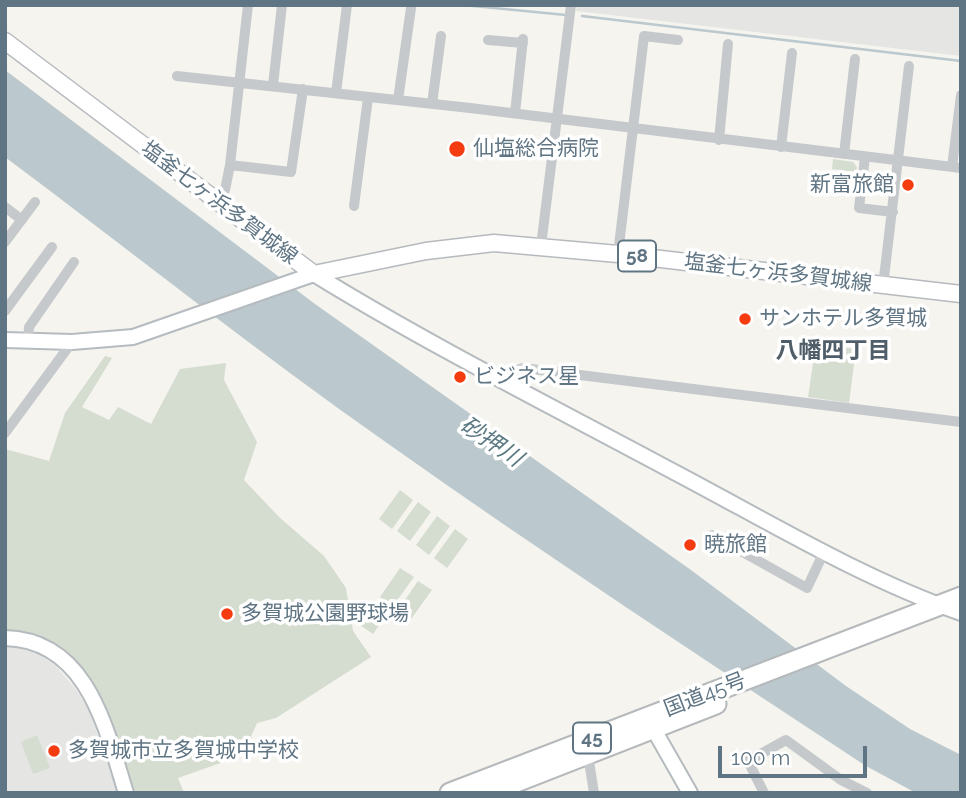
<!DOCTYPE html>
<html>
<head>
<meta charset="utf-8">
<style>
  body { margin:0 }
  #map { position:relative; width:966px; height:798px; overflow:hidden; background:#f5f4ef; font-family:Raleway,sans-serif }
  canvas { display:block }
  .frame { position:absolute; inset:0; border:7px solid #607584; pointer-events:none }
  .scale { position:absolute; left:718px; top:746px; width:149px; height:32px; box-sizing:border-box; border:4px solid #607584; border-top:0; padding-left:9px; font-size:21px; line-height:24px; white-space:nowrap; color:#607584; -webkit-text-stroke:5px #fff; paint-order:stroke }
</style>
</head>
<body>
<div id="map">
<canvas width="966" height="798"></canvas>
<div class="frame"></div>
<div class="scale">100 m</div>
</div>
<script>
const ctx = document.querySelector('canvas').getContext('2d');
ctx.lineJoin = 'round';
function paint(path, color) {
  ctx.fillStyle = color;
  ctx.fill(path, 'evenodd');
}
function trace(path, color, width, dash) {
  ctx.strokeStyle = color;
  ctx.lineWidth = width;
  ctx.lineCap = dash ? 'butt' : 'round';
  ctx.setLineDash(dash || []);
  ctx.stroke(path);
}
function write(font, color, halo, rows, align = 'center') {
  ctx.font = font + ' Raleway,"Noto Sans JP",sans-serif';
  ctx.lineWidth = 7;
  ctx.setLineDash([]);
  ctx.textBaseline = 'middle';
  ctx.strokeStyle = halo;
  ctx.fillStyle = color;
  for (const [text, x, y, turn = 0] of rows) {
    ctx.save();
    ctx.translate(x, y);
    ctx.rotate((+turn || 0) * Math.PI / 180);
    ctx.textAlign = isNaN(turn) ? turn : align;
    if (halo) ctx.strokeText(text, 0, 0);
    ctx.fillText(text, 0, 0);
    ctx.restore();
  }
}
const built = new Path2D(`
  M577,5H961V56L576,11Z
  M5,647H17L38,654L55,665L75,688L89,710L118,793H5Z`);
const green = new Path2D(`
  M833,159L853,162L857,167L856,172L832,169Z
  M816,344L856,349L849,403L808,397Z
  M105,356L112,358L82,407L109,420L118,407L151,424L180,369L226,363L224,380L257,442L244,480L279,517L324,556L346,588L353,631L371,657L276,718L257,723L243,755L178,778L184,793H132L66,655C47,638 30,634 5,633V449L49,461L65,413Z
  M400,490L413,500L392,529L379,519Z
  M418,502L431,512L410,541L397,531Z
  M437,516L450,526L429,555L416,545Z
  M455,529L468,539L447,568L434,558Z
  M400,568L414,577L393,606L380,597Z
  M418,581L432,590L411,619L398,610Z
  M369,612L382,621L373,634L360,625Z
  M37,735L50,768L33,774L21,742Z`);
const water = new Path2D(`
  M5,70L315,304L691,570L846,686L910,729L961,755V793H916L866,766C705,660 544,554 387,443C257,352 132,252 5,157Z`);
const stream = new Path2D(`
  M463,5L566,15
  M582,16L961,61`);
const street = new Path2D(`
  M488,40L523,43
  M177,76L470,108L961,168
  M273,85L282,5
  M336,93L347,5
  M398,100L411,8
  M432,104L441,36
  M515,113L523,39
  M719,140L728,44
  M781,147L792,53
  M844,154L855,59
  M865,157L859,208L893,212
  M230,165L291,172L303,89
  M952,167L961,95
  M219,203L225,190L230,165L248,5
  M354,206L368,98
  M5,207L22,220
  M5,242L35,202
  M541,246L571,5
  M618,254L644,36L678,40
  M883,286L909,66
  M5,311L52,247
  M28,341L29,327L74,262
  M496,377L523,368L961,422
  M5,433L72,342
  M712,535L807,588L824,552
  M588,755L594,793
  M764,793L748,761L786,740L841,780L867,793`);
const secondary = new Path2D(`
  M5,340L72,342L133,337L314,274C431,346 555,408 676,473C769,522 861,578 961,613
  M5,638C88,640 106,729 126,793
  M649,721L690,793`);
const primary = new Path2D(`
  M5,41L314,274L426,251L494,243L618,254L961,294`);
const highway = new Path2D(`
  M450,793L961,597
  M488,793L716,704`);
const markers = [
  [457,149,9,"#f43c10"],
  [908,185,7,"#f43c10"],
  [745,319,7,"#f43c10"],
  [460,377,7,"#f43c10"],
  [690,545,7,"#f43c10"],
  [227,614,7,"#f43c10"],
  [54,751,7,"#f43c10"]
];
const shields = [
  [637,256,38],
  [592,738,38]
];
const shieldNames = [
  ["58",637,256],
  ["45",592,738]
];
const poiNames = [
  ["仙塩総合病院",473,149],
  ["新富旅館",894,185,"right"],
  ["サンホテル多賀城",759,319],
  ["ビジネス星",474,377],
  ["暁旅館",704,545],
  ["多賀城公園野球場",241,614],
  ["多賀城市立多賀城中学校",68,751]
];
const streetNames = [
  ["塩釜七ヶ浜多賀城線",219,203,37],
  ["塩釜七ヶ浜多賀城線",778,273,7],
  ["国道45号",705,695,-21]
];
const neighbourhoodNames = [
  ["八幡四丁目",833,351]
];
const waterNames = [
  ["砂押川",491,442,34]
];
paint(built, '#e5e6e3');
paint(green, '#d5dcd0');
paint(water, '#bbc8cd');
trace(stream, '#bbc8cd', 2.5);
trace(secondary, '#b5bbbf', 18);
trace(primary, '#b6babe', 19);
trace(highway, '#b5b9bc', 23);
trace(street, '#c6c9cc', 10);
trace(secondary, '#fff', 14);
trace(primary, '#fff', 16);
trace(highway, '#fff', 19);
for (const [x, y, r, color] of markers) {
  const dot = new Path2D();
  dot.arc(x, y, r, 0, 2 * Math.PI);
  ctx.fillStyle = color;
  ctx.fill(dot);
  trace(dot, '#fff', 2.5);
}
for (const [x, y, w] of shields) {
  const box = new Path2D();
  box.roundRect(x - w / 2, y - 15.5, w, 31, 5);
  ctx.fillStyle = '#fff';
  ctx.fill(box);
  trace(box, '#607584', 2);
}
write('bold 19px', '#607584', null, shieldNames);
write('21px', '#607584', '#fff', poiNames, 'left');
write('21px', '#607584', '#fff', streetNames);
write('bold 23px', '#4f5e68', '#fff', neighbourhoodNames);
write('italic 23px', '#5b7982', '#fff', waterNames);
</script>
</body>
</html>
